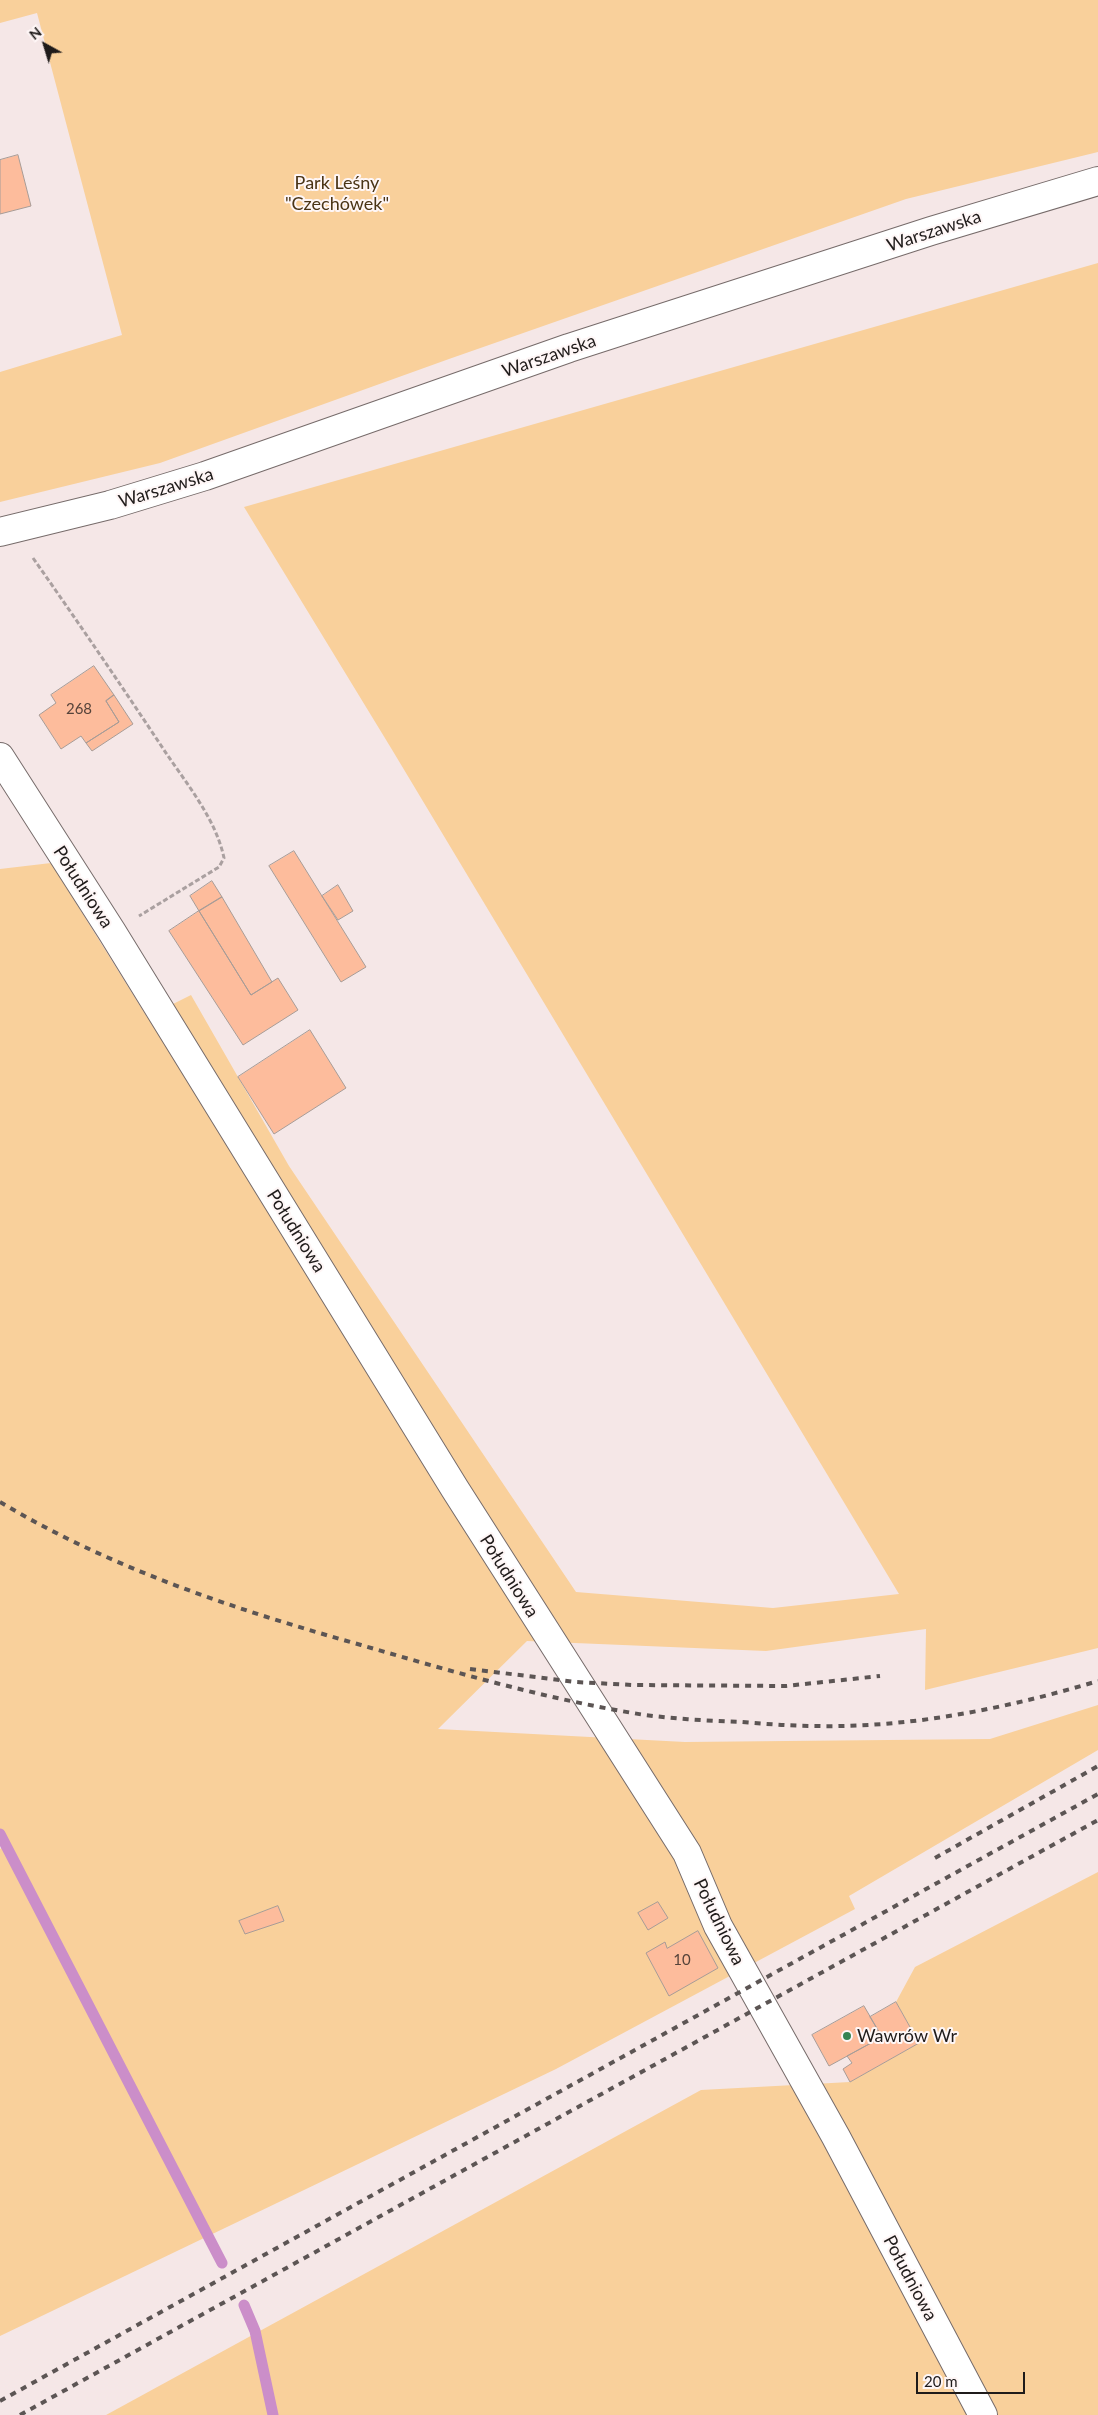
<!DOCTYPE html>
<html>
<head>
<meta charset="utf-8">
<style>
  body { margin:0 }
  #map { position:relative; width:1098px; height:2415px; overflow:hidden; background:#f5e7e7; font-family:Lato,sans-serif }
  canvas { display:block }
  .north { position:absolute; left:20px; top:20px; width:50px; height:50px; -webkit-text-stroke:4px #fef6f6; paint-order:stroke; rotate:321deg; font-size:14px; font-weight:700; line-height:20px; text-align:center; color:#1f1b1a }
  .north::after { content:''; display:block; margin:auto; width:18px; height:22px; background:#1f1b1a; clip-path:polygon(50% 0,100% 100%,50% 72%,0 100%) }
  .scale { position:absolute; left:916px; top:2372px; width:109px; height:22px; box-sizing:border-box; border:2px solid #1f1b1a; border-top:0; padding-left:6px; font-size:15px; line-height:18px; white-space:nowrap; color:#1f1b1a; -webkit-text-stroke:4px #fef6f6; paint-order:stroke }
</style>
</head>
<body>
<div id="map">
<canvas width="1098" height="2415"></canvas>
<div class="north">N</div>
<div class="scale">20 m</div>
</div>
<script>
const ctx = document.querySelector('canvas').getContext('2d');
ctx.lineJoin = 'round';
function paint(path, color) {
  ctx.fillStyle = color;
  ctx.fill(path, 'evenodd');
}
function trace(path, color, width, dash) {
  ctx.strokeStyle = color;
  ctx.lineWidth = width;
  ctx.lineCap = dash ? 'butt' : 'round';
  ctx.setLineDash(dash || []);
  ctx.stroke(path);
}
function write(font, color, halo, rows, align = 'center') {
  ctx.font = font + ' Lato,sans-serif';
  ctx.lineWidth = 4;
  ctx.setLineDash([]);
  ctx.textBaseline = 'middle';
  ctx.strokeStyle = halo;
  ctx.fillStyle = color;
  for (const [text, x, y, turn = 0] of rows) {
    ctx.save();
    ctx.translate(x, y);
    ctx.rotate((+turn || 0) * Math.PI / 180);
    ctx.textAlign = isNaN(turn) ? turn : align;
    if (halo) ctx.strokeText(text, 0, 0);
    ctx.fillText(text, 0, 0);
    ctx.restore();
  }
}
const green = new Path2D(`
  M0,0H1098V152L906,199L449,359L160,463L0,502V372L122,335L37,13L0,23Z
  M1098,263V1648L925,1690L926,1629L766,1651L527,1641L438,1729L685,1742L990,1739L1098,1705V1750L849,1896L855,1909L556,2069L0,2336V1849L6,1845L0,1834V869L51,863L147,1017L191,995L289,1166L576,1592L773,1608L899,1594L391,748L244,507Z
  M1098,1872V2415H106L701,2090L850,2082L919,2043L896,2002L915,1967Z`);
const stream = new Path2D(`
  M0,1834L222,2263
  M244,2305L255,2331L273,2415`);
const building = new Path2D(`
  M18,155L31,206L0,214V160Z
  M94,666L114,695L106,701L119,722L86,743L81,736L61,749L39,715L56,703L51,695Z
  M114,695L133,724L92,751L86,743L119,722L106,701Z
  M294,851L366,967L341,982L269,866Z
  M212,881L222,897L199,911L190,896Z
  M338,885L353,911L338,920L322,896Z
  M222,897L272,982L251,995L199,911Z
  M199,911L251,995L278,978L298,1010L243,1045L169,931Z
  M310,1030L346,1088L274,1134L238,1077Z
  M658,1902L668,1918L648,1930L638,1913Z
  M278,1906L284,1921L245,1934L239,1921Z
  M698,1931L718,1968L669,1996L646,1953L665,1942L667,1948Z
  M896,2002L919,2043L850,2082L843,2069L852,2063L847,2056L882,2037L870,2017Z
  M864,2006L882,2037L829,2066L812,2035Z`);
const path = new Path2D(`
  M33,558C78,622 121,685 164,750C186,783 216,819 224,858L219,867L139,916`);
const minor = new Path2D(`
  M0,532L110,505L205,476L569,348L931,231L1098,181
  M0,757L112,932L455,1489L687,1853L718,1926L836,2137L983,2415`);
const rail = new Path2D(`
  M0,1502C112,1569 237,1610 361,1645C454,1672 549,1700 645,1715C677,1719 710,1721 742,1722C767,1724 791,1726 816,1726C911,1728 1008,1708 1098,1681
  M470,1669L576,1682L633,1685L786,1686L880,1676
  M935,1858L1098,1766
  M0,2401L1098,1794
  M20,2415L1098,1820`);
const markers = [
  [847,2036,5,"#368453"]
];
const numberNames = [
  ["268",79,709],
  ["10",682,1960]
];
const parkNames = [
  ["Park Leśny",337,183],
  ["\"Czechówek\"",337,204]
];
const streetNames = [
  ["Warszawska",934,231,-18],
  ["Warszawska",549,356,-19],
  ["Warszawska",166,488,-17],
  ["Południowa",83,887,57],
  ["Południowa",296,1231,58],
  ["Południowa",509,1576,58],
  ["Południowa",719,1922,64],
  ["Południowa",910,2278,62]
];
const poiNames = [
  ["Wawrów Wr",857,2036]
];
paint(green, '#f9d09b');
trace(stream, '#cb8ec9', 11);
paint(building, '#fdbc9c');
trace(building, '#a79c97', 1);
trace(minor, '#766b6a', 30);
trace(path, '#aaa0a0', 3, [5, 2.5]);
trace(minor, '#fff', 28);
trace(rail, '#5c5554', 4, [6, 6]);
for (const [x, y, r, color] of markers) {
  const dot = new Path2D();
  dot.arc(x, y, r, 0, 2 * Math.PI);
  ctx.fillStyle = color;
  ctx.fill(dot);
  trace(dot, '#fef6f6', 2);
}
write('15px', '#56433a', null, numberNames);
write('18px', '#4a3415', '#fef6f6', parkNames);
write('18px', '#1f1b1a', '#fef6f6', streetNames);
write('18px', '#1f1b1a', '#fef6f6', poiNames, 'left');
</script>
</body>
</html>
